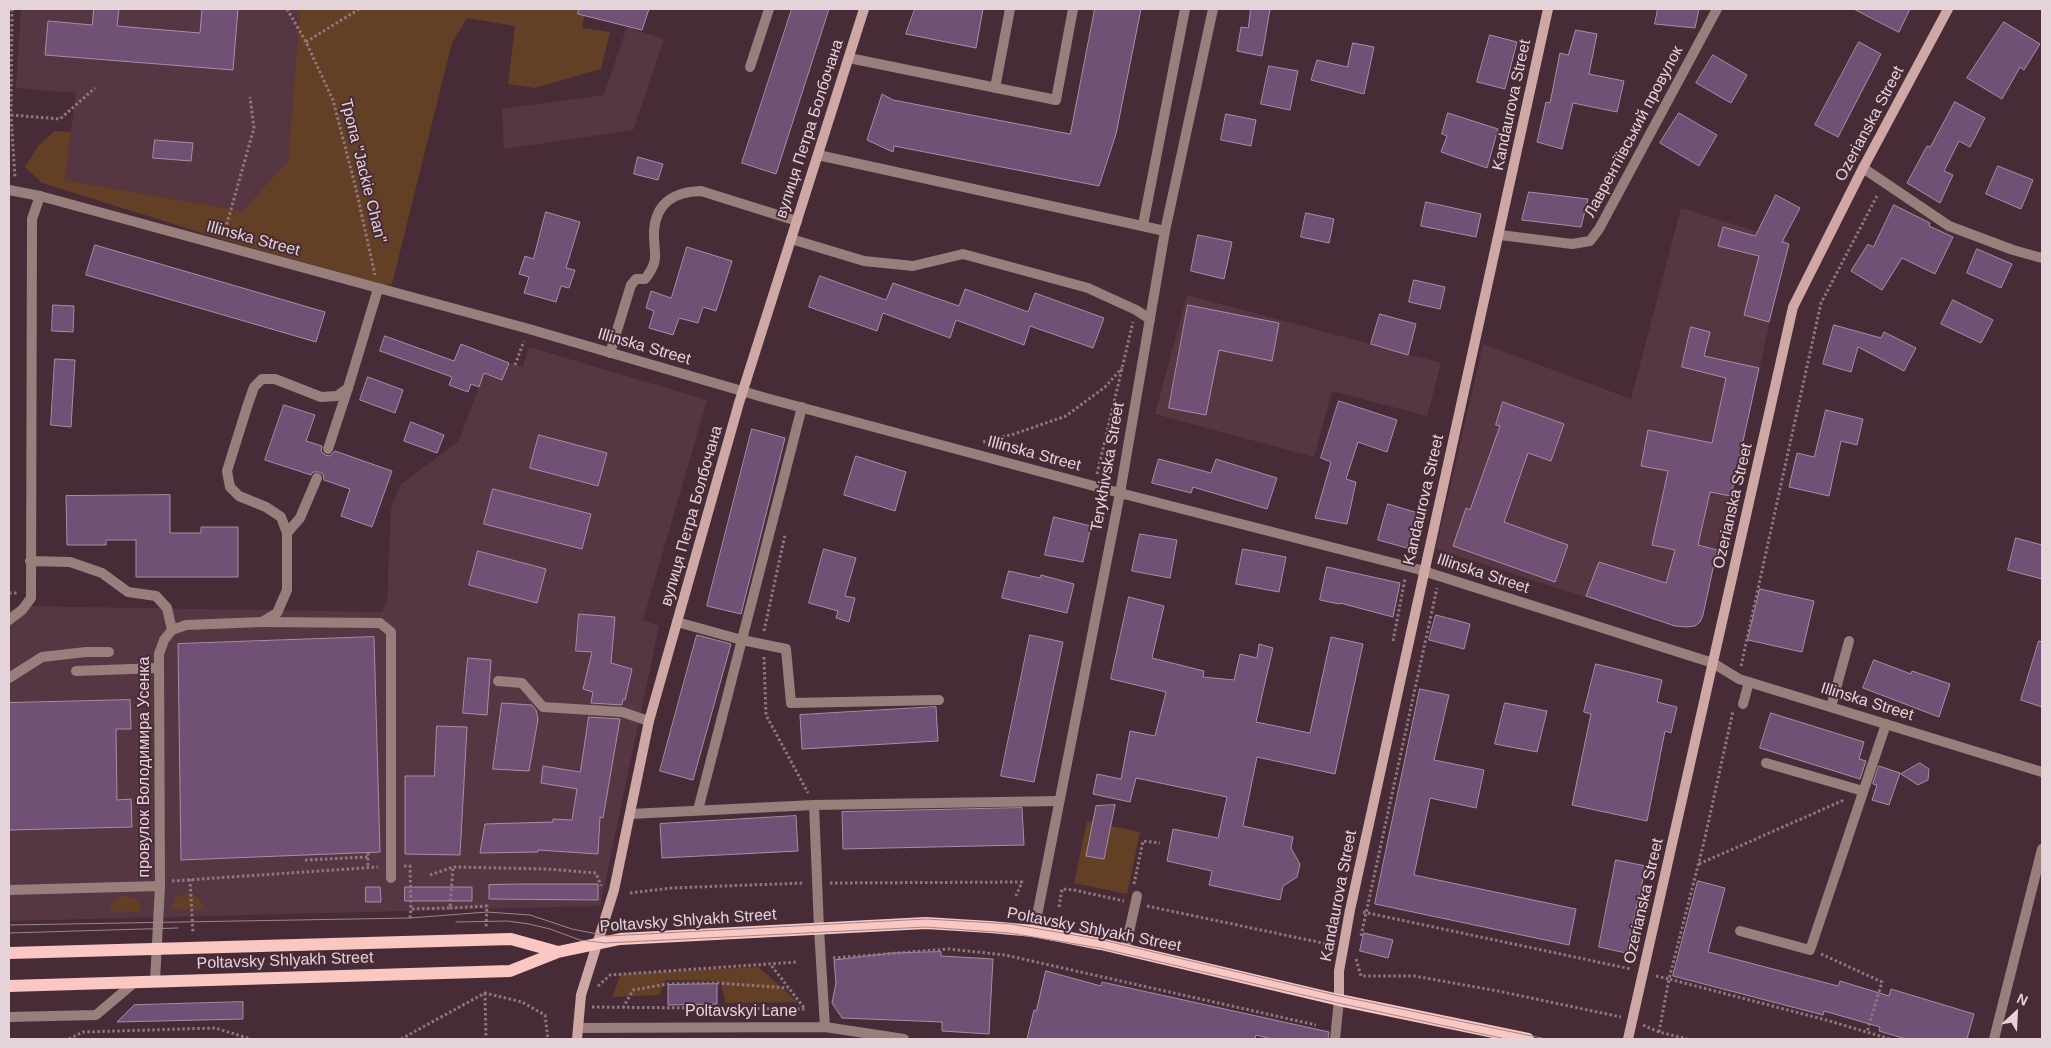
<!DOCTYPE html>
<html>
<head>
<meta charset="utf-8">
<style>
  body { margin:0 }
  #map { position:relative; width:2051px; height:1048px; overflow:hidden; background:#472c37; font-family:Helvetica,sans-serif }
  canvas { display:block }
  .frame { position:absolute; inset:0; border:10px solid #e5d3da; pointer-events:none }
  .north { position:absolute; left:1991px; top:988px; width:50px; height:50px; -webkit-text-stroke:4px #472c37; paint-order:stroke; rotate:25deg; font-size:14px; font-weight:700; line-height:20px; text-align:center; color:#e5d3da }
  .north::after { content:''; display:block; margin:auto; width:18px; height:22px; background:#e5d3da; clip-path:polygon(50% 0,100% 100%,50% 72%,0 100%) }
</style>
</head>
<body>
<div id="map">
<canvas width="2051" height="1048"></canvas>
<div class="frame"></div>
<div class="north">N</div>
</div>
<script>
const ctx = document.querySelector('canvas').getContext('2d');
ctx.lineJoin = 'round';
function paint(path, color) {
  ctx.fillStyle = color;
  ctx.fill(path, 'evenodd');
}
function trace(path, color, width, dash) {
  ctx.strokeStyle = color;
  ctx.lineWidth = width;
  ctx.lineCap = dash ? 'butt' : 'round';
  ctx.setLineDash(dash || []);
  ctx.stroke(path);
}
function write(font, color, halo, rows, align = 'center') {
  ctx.font = font + ' Helvetica,sans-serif';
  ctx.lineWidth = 4;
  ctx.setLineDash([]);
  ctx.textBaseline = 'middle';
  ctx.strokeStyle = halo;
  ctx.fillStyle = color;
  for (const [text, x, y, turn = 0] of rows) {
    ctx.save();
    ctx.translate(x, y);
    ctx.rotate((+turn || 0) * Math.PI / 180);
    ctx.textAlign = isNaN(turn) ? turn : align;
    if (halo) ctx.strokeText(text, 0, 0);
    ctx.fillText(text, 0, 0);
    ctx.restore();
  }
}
const built = new Path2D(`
  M21,9H300L288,161L244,211L65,180L76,93L16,88Z
  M627,27L664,39L633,130L504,149L502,109L604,95Z
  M1681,208L1788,241L1731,496L1695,626L1687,627L1675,626L1436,549L1483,344L1631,399Z
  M1187,295L1441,363L1427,416L1332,391L1314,457L1155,414Z
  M529,347L707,400L643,620L659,626L600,906L9,921V611L20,606L382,612L387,602L391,508L400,485L459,441L484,373L502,380L509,363L523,367Z`);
const green = new Path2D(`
  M300,9H586L582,28L610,32L601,69L535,88L508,84L515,26L467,18L452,43L392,284L385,285L228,241L42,183L25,167L38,146L54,131L71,132L65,180L243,211L288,161Z
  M1087,821L1140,832L1127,894L1074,883Z
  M187,893L199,898L204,909H171L176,898Z
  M125,895L137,900L142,911L109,912L114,900Z
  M758,967L798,1002L726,1003L720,981L666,980L659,995L612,997L621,974Z`);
const building = new Path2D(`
  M94,9H119L117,26L200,33L202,9H238L233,70L45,55L48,21L92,25Z
  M579,9H649L642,30L578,14Z
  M792,9H829L776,174L742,163Z
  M915,9H983L976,48L906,34Z
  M1095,9H1141L1116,134L1099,186L894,146L893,152L867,140L882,94L893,100L1070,134Z
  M1251,9H1270L1262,56L1237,51L1241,27L1248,28Z
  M1658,9H1699L1695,28L1655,24Z
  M1854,9H1910L1899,32Z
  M2004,22L2040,44L2024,70L2020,67L2002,99L1967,78Z
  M1576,30L1597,34L1589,74L1624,81L1617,112L1573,103L1562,149L1537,142L1546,102L1550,103L1560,53L1568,55Z
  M1490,35L1517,42L1505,89L1477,82Z
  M1859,42L1881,54L1838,137L1815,125Z
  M1353,43L1374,47L1364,94L1311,80L1317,60L1347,67Z
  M1713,55L1747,75L1731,103L1696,83Z
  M1269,66L1298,71L1290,110L1261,104Z
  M1955,102L1985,118L1970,147L1959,141L1944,171L1953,175L1940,203L1907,183L1927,146L1930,147Z
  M1448,113L1498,129L1487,168L1441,152L1447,136L1442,134Z
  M1679,113L1717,135L1699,166L1660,143Z
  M1226,114L1256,120L1251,146L1221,140Z
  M155,140L193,143L191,161L153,158Z
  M638,157L663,164L658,180L634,174Z
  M1998,166L2033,180L2021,209L1986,194Z
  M1529,192L1588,199L1581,227L1522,220Z
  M1776,195L1800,208L1782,242L1789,244L1769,322L1744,315L1759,256L1718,246L1723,227L1755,236Z
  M1426,202L1481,214L1476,237L1421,226Z
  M1894,205L1930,223L1929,226L1953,237L1935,274L1902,258L1882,290L1851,271L1868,244L1873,247Z
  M546,212L580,222L566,268L575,270L569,288L561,286L556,302L524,293L529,277L519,274L525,256L533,259Z
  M1306,213L1334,219L1329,243L1301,237Z
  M1198,235L1232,242L1224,279L1191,271Z
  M95,245L325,312L316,342L86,275Z
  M687,247L732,261L716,311L703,307L698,323L679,318L673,335L649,328L654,311L646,308L651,291L671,298Z
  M1977,249L2012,264L2001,288L1967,273Z
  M820,276L886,300L893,283L959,306L965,289L1028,312L1035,293L1104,318L1093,348L1030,326L1024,345L956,320L950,338L883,313L877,331L809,307Z
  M1414,280L1445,287L1440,309L1409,302Z
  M1953,300L1993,320L1981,343L1941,324Z
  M53,305L74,306L73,332L52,331Z
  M1188,305L1279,323L1272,361L1219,350L1206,415L1169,408Z
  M1380,314L1416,324L1408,355L1371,344Z
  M1834,325L1881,338L1884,332L1916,348L1904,371L1858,347L1851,372L1823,364Z
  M1691,327L1710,332L1704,356L1759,368L1731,496L1710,492L1698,545L1717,550L1703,615L1700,622L1695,626L1687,627L1675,626L1586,596L1599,562L1666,583L1675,550L1652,545L1668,471L1641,466L1648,430L1712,443L1726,378L1682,367Z
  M385,336L454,361L461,344L509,363L502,380L484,373L479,387L471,384L468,392L449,385L452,377L380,351Z
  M55,359L75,360L71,427L51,425Z
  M368,377L403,390L395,413L360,400Z
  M1339,401L1397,420L1387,452L1358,442L1346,479L1356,482L1347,524L1315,518L1331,462L1321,458Z
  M1503,402L1564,424L1551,461L1528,453L1504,522L1568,545L1555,582L1453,546L1466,508L1470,510L1500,426L1496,425Z
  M284,405L315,415L306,441L322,446L321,451L325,455L330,456L335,451L392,471L372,527L341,516L350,489L324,480L323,474L319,472H313L311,475L265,460Z
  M1826,410L1863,419L1857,445L1841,441L1829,496L1789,487L1797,453L1814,457Z
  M411,422L444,435L437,453L404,441Z
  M752,429L785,438L741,614L707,606Z
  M539,435L607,453L598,486L530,468Z
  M856,456L906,472L895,511L844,495Z
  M1159,459L1211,473L1216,459L1277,478L1267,509L1193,487L1191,493L1152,483Z
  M493,489L591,514L582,549L484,524Z
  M170,495V533H201V527H238V577H136V540H106V545H67L66,496Z
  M1388,504L1418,513L1407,548L1378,540Z
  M1054,517L1091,526L1083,562L1045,555Z
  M1140,534L1177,540L1170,578L1132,571Z
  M2016,538L2042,545V579L2008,570Z
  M824,549L856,558L845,596L855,598L849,622L836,618L838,611L809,603Z
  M1243,549L1286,557L1279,592L1236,584Z
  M478,551L546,569L537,603L469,585Z
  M1327,567L1400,583L1393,617L1340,603L1339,604L1320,600Z
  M1009,571L1040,578L1041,575L1074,584L1067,613L1002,598Z
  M1760,589L1814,601L1802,652L1748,640Z
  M1129,597L1164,606L1152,658L1204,671L1203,677L1234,680L1240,654L1257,658L1259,644L1273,648L1256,722L1310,733L1331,637L1363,644L1335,774L1257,757L1243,826L1293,837L1291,848L1300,864L1297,877L1283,886L1280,900L1209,885L1212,871L1167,861L1173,829L1218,838L1227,797L1136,778L1130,802L1093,794L1097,774L1121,779L1130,731L1155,736L1166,692L1111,679Z
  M579,614L615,617L611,663L632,669L625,700L623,699L622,705L591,703L593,692L583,689L592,652L576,651Z
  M1436,615L1470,624L1464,649L1429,640Z
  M697,635L731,644L693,780L660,771Z
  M1030,635L1063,642L1034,782L1001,776Z
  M374,637L380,852L181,860L178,644Z
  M2039,641L2042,642V707L2021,700Z
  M468,658L491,660L487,715L463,713Z
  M1874,660L1911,674L1912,671L1950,684L1939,717L1863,688Z
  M1596,664L1662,680L1657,702L1677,707L1671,733L1665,731L1647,821L1572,805L1591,714L1584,712Z
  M1420,689L1449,695L1434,760L1484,770L1476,808L1430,798L1414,875L1576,909L1569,945L1375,904Z
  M130,700L131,729H116L117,800L131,799L132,827L9,830V703Z
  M502,703L532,705L536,710L538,719L529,771L493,769Z
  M1505,703L1547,711L1537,752L1495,744Z
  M936,707L938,741L802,749L800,715Z
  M1771,713L1864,742L1859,759L1866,761L1860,779L1760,748Z
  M589,717L620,719L603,818L600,817L598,854L538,850V852L480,853L485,824L553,822V819L572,820L577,789L541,783L543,766L580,772Z
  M437,726L467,727L460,855L405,854V776H434Z
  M1920,763L1929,769L1928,780L1918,785L1901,774Z
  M1879,766L1900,773L1889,805L1872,800L1877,785L1873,784Z
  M1115,805L1104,859L1086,856L1096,806Z
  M1022,808L1024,845L843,849L842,812Z
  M796,816L798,851L662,858L660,824Z
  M1616,860L1646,866L1626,953L1599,947Z
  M1698,881L1725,888L1708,952L1838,986L1840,981L1889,996L1891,989L1974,1014L1967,1039H1906L1879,1031L1880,1027L1824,1011L1823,1015L1673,976Z
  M519,884H598V900L489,899V885Z
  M366,887H380L381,902H366Z
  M405,887H472V901H405Z
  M1364,933L1393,940L1388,958L1360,951Z
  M941,952V956L993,959L989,1034L942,1031V1022L842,1018L832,1003L836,983L834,960L892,953Z
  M1046,971L1101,986L1102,982L1329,1032L1328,1039H1272L1256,1035L1255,1039H1027L1034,1010L1036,1011Z
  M717,984V1004L668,1005V985Z
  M243,1002V1019L117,1022L134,1005Z`);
const path = new Path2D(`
  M12,9L11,115L15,178
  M287,9L306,42L333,100L356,189L375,275
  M306,42L359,9
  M11,115L60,119L95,88
  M224,234L254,128L250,97
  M515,365L524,341
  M983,442L1014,434L1066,416L1105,387L1122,368
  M1097,474L1133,322
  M9,593H18
  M764,631L785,535
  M1393,641L1405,579
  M764,657L766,715L808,793
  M1741,666L1821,303L1878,194
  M368,853V867
  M305,860L368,857
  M1699,864L1844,800
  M404,866H410L411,909
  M430,875L453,867L547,869L596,873L601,886
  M190,879L193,933
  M172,881L378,867
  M830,883L1022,882L1016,896
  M1134,884L1143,841L1160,843
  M630,893L671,888L804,883
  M1147,906L1332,945
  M1059,907L1062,889L1074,890L1124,901
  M450,908L487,906L486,927
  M1363,912L1631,969
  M410,918L411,909L450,908L453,867
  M1361,936L1437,588
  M1821,954L1882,982L1867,1032
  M833,958L949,949L1005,955L1316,1025
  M1356,959L1361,976H1414L1498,991L1621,1017
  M1656,976L1669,979L1704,842L1733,711
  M598,986L610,975L797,962
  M485,993L486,1039
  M592,1007L805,1009L771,965
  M623,1008L633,990L667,984L718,983L788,988
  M1643,1025L1659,1032L1687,1039
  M1659,1032L1669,979L1826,1020L1890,1039
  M69,1039L83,1032L215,1028L251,1039
  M401,1039L485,993L522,1002L545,1015L548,1039`);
const lane = new Path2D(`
  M849,58L1056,100L1073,9
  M750,67L769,9
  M995,88L1010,9
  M818,155L1165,231
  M1143,225L1185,9
  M791,239L864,261L913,266L963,254L1088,288L1136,310L1150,319
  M610,353L631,285L636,279H645C661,259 653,253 654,231C656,202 674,192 701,191L797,221
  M328,449L348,388
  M287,533L300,518L317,478
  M30,561L70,562L102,573L128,592L156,596L167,608L172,630
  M9,620L22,610L31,598L32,219L40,196
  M262,622L380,623L391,632V878
  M677,622L742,640L786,649L791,703L939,700
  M76,671L159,668
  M9,678L42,657L86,652H109
  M498,681L522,683L543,707L622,712L649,721
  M1743,704L1749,682
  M1831,707L1849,641
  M1766,763L1863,791
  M814,805L819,929
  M698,810L802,407
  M630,814L814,805L1059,801
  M9,890L160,886L155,981
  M1740,931L1810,950L1886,724
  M1125,950L1137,896
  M9,1017L96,1015L135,982`);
const street = new Path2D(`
  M1863,168L1949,226L2013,250L2042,258
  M9,190L40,196L529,329L766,398L1120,493L1417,569L1713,663L1739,679L2042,772
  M1500,235L1572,244L1590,241L1599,229L1717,9
  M160,886L159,654L164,640L172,630L186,625L262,622L277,613L287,590V533L281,517L266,507L239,496L230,487L227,471L247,407L254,387L262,379H275L321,397L337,396L348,388L378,289
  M819,929L825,1027
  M1034,931L1120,493L1165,231L1213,9
  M578,1028L825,1027L904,1039
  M1335,1039L1339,1000
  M1994,1039L2042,849`);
const secondary = new Path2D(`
  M1339,1000V971L1350,910L1548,9
  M577,1039L581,995L614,890L649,721L739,403L864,9
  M1628,1039L1793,307L1863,168L1948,9`);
const primary = new Path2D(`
  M9,953L511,939L558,952
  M9,986L510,971L558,952L620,939L926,923L990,927L1034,931L1101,944L1339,1000L1528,1039`);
const tram = new Path2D(`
  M456,922L507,921L529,924L550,929L580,940L605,943L926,927L1009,933L1100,948L1338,1003L1506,1039
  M9,925L410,918L487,912L530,915L572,929L607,936L926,919L1011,924L1102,940L1339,996L1546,1039
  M9,933L178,928`);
const streetNames = [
  ["Kandaurova Street",1512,105,-78],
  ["Ozerianska Street",1870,124,-62],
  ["вулиця Петра Болбочана",810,129,-72],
  ["Лаврентіївський провулок",1634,132,-62],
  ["Тропа \"Jackie Chan\"",363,171,76],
  ["Illinska Street",253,239,15],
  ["Illinska Street",644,347,16],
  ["Illinska Street",1034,454,15],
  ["Terykhivska Street",1108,467,-80],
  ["Kandaurova Street",1424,500,-77],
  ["Ozerianska Street",1733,506,-77],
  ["вулиця Петра Болбочана",692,516,-74],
  ["Illinska Street",1483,574,18],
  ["Illinska Street",1867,702,17],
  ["провулок Володимира Усенка",145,767,-90],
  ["Kandaurova Street",1339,896,-79],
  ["Ozerianska Street",1644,901,-77],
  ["Poltavsky Shlyakh Street",688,921,-4],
  ["Poltavsky Shlyakh Street",1094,930,11],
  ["Poltavsky Shlyakh Street",285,961,-2],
  ["Poltavskyi Lane",741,1012]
];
paint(built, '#573644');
paint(green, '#633f25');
paint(building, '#705075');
trace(building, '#a48fa7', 1);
trace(path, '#8e7780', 3, [2.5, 2.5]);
trace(lane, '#987f7c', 10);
trace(street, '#987f7c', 10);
trace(secondary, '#cfa7a4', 10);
trace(primary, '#fac7c2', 12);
trace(tram, '#9c868f', 1);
write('16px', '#e5d3da', '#472c37', streetNames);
</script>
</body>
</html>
